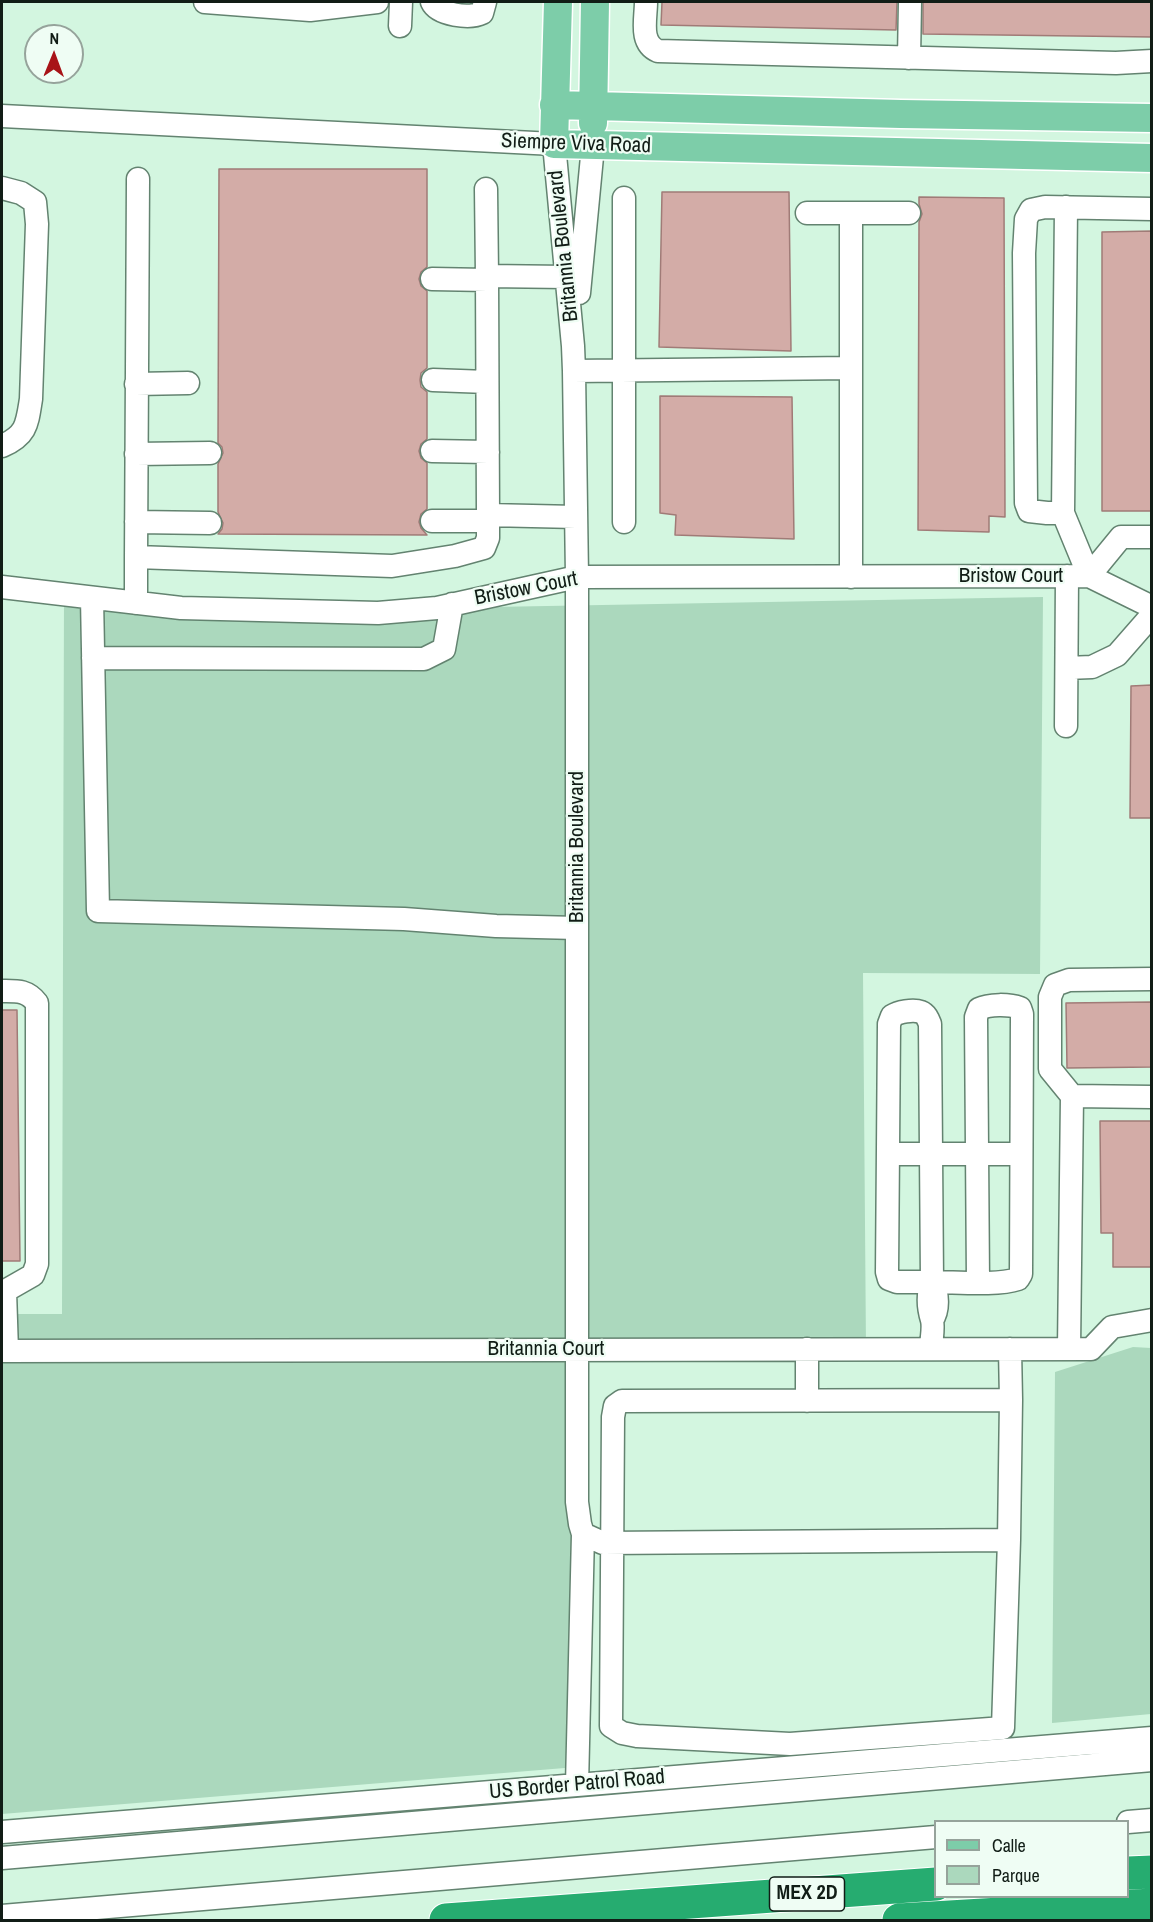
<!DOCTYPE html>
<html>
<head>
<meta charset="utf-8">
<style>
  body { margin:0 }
  #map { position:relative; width:1153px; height:1922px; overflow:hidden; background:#d3f6e0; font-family:"Archivo Narrow",sans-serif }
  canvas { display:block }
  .frame { position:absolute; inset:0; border:3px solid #111d16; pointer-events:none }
  .legend { position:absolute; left:934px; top:1820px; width:195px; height:78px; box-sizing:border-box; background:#effdf4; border:2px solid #96a39b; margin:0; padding:8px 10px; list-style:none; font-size:18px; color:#111d16 }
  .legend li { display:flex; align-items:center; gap:12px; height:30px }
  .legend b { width:30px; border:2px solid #96a39b }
  .north { position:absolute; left:24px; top:24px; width:60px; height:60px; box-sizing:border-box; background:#effdf4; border:2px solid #96a39b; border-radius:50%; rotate:1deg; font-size:16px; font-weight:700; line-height:24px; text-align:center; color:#111d16 }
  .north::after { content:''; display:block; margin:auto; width:21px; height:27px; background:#a81418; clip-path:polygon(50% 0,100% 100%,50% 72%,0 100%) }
</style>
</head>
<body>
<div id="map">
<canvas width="1153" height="1922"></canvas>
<div class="frame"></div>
<ul class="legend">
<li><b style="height:8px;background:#7dcda9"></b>Calle</li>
<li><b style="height:16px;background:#abd8bd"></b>Parque</li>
</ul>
<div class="north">N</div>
</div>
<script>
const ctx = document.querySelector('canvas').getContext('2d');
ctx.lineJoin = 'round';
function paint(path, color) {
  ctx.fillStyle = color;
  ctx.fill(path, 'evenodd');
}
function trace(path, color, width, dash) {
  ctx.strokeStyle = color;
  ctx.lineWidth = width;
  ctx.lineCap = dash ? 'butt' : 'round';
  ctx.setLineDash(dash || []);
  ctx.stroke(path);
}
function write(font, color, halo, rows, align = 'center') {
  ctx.font = font + ' "Archivo Narrow",sans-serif';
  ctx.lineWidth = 4.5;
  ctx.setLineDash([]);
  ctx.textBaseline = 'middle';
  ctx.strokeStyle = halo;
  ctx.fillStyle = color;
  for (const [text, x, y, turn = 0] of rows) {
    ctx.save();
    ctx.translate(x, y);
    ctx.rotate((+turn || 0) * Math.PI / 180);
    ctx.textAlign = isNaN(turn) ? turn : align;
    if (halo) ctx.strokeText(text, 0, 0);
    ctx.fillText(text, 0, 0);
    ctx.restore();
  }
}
const green = new Path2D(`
  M64,594L437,608L1043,597L1040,974L863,973L866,1349L579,1350L577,1767L2,1814V1314H62Z
  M1133,1347L1151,1348V1714L1052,1723L1055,1372Z`);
const building = new Path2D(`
  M662,2H897L896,30L661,25Z
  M923,2H1152V37L923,34Z
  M219,169H427V267L421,272L419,279L421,286L427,291V368L421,373L420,380L421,387L427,392V439L421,444L419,451L421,458L427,463V509L421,514L419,522L421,528L427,535L218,534L222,529L223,523L218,512V464L223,453L222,447L218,443Z
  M662,192H789L791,351L659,347Z
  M919,197L1004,198L1005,517L989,516V532L918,530L919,222L922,214L919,204Z
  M1152,231V511H1102V232Z
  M660,396L792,397L794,539L675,535L676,515L660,513Z
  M1152,685V818H1130L1131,686Z
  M1152,1002V1067L1067,1068L1066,1003Z
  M2,1010H17L20,1261H2Z
  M1100,1121H1152V1267H1113V1233H1101Z`);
const minor = new Path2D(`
  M205,2L310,10L377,2
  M432,2C438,15 470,19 482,13L485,2
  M646,2C646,19 639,43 658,51L1116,63L1152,61
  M400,26L401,2
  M909,58L910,2
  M2,116L554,144L573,346L574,371L577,577V1502L580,1524L583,1534L603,1543L1009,1540
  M2,188L21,193L35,202L37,224L31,399C27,424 27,435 2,446
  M486,189L487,276L567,277
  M624,198V522
  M1152,209L1045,207L1031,210L1026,219L1024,253L1026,503L1029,511L1047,513H1063L1089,576L1152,607
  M807,213H851
  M432,279L487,280
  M579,293L593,146
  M574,371L851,368
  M433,380L487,382
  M136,384L188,383
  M432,451L488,452
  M136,454L210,453
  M1063,513L1066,207
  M488,515L576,517
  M432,521H488
  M136,522L210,523
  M136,557L138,179
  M1089,576L1121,537H1152
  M851,577V213H909
  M2,587L181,608L378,613L437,608L577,577L1089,576
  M92,598L98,911L404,919L496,926L577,928
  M136,603V557L392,566L455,556L484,548L488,538V515L487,276
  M93,658L424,659L444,649L452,604
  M1067,668L1092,667L1117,655L1152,615
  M1066,726L1067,576
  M2,991C17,991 27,990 37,1003V1264L33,1275L5,1291L7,1351
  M1072,1096L1050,1069V997L1055,985L1069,980L1152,979
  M888,1154H1021
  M932,1282H897L889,1279L887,1272L889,1024L892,1016C898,1012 913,1009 921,1012C926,1014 928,1019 930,1024L932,1282C956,1282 997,1286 1018,1279L1021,1274L1022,1014L1020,1008C1009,1004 989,1004 979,1009L976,1017L978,1282
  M931,1349C931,1341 934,1328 932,1320C928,1307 927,1295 932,1282C938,1293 939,1310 932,1320
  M1010,1349L1011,1400
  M1069,1349L1072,1096L1152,1097
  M2,1351L1091,1349L1112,1327L1152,1320
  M1011,1400L1009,1540L1003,1728L790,1744L637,1736L622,1733L611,1726L613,1417L615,1406L622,1401Z
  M807,1401V1349
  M577,1785L583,1534
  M1128,1822L1152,1820
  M2,1832L1152,1738
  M2,1858L1152,1760
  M2,1916L936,1837`);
const major = new Path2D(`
  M558,2L554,144L1152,158
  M554,105L901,114L1152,118
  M593,123L595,2`);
const highway = new Path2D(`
  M1128,1873L1152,1872
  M446,1920L936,1884
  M899,1920L1152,1905`);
const shields = [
  [807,1894,75]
];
const shieldNames = [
  ["MEX 2D",807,1894]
];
const streetNames = [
  ["Siempre Viva Road",576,144,2],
  ["Britannia Boulevard",564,246,-96],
  ["Bristow Court",1011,576],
  ["Bristow Court",526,589,-11],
  ["Britannia Boulevard",577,847,-90],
  ["Britannia Court",546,1349],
  ["US Border Patrol Road",577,1785,-5]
];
paint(green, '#abd8bd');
paint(building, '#d3aca7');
trace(building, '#a07b77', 1.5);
trace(minor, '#638370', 25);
trace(major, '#fff', 31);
trace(highway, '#fff', 35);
trace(minor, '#fff', 22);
trace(major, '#7dcda9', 28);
trace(highway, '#26ac70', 33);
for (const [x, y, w] of shields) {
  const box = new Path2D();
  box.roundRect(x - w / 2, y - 17, w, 34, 4.5);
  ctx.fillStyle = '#effdf4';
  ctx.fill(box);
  trace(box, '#111d16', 1.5);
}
write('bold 20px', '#111d16', null, shieldNames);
write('21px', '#111d16', '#effdf4', streetNames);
</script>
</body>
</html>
